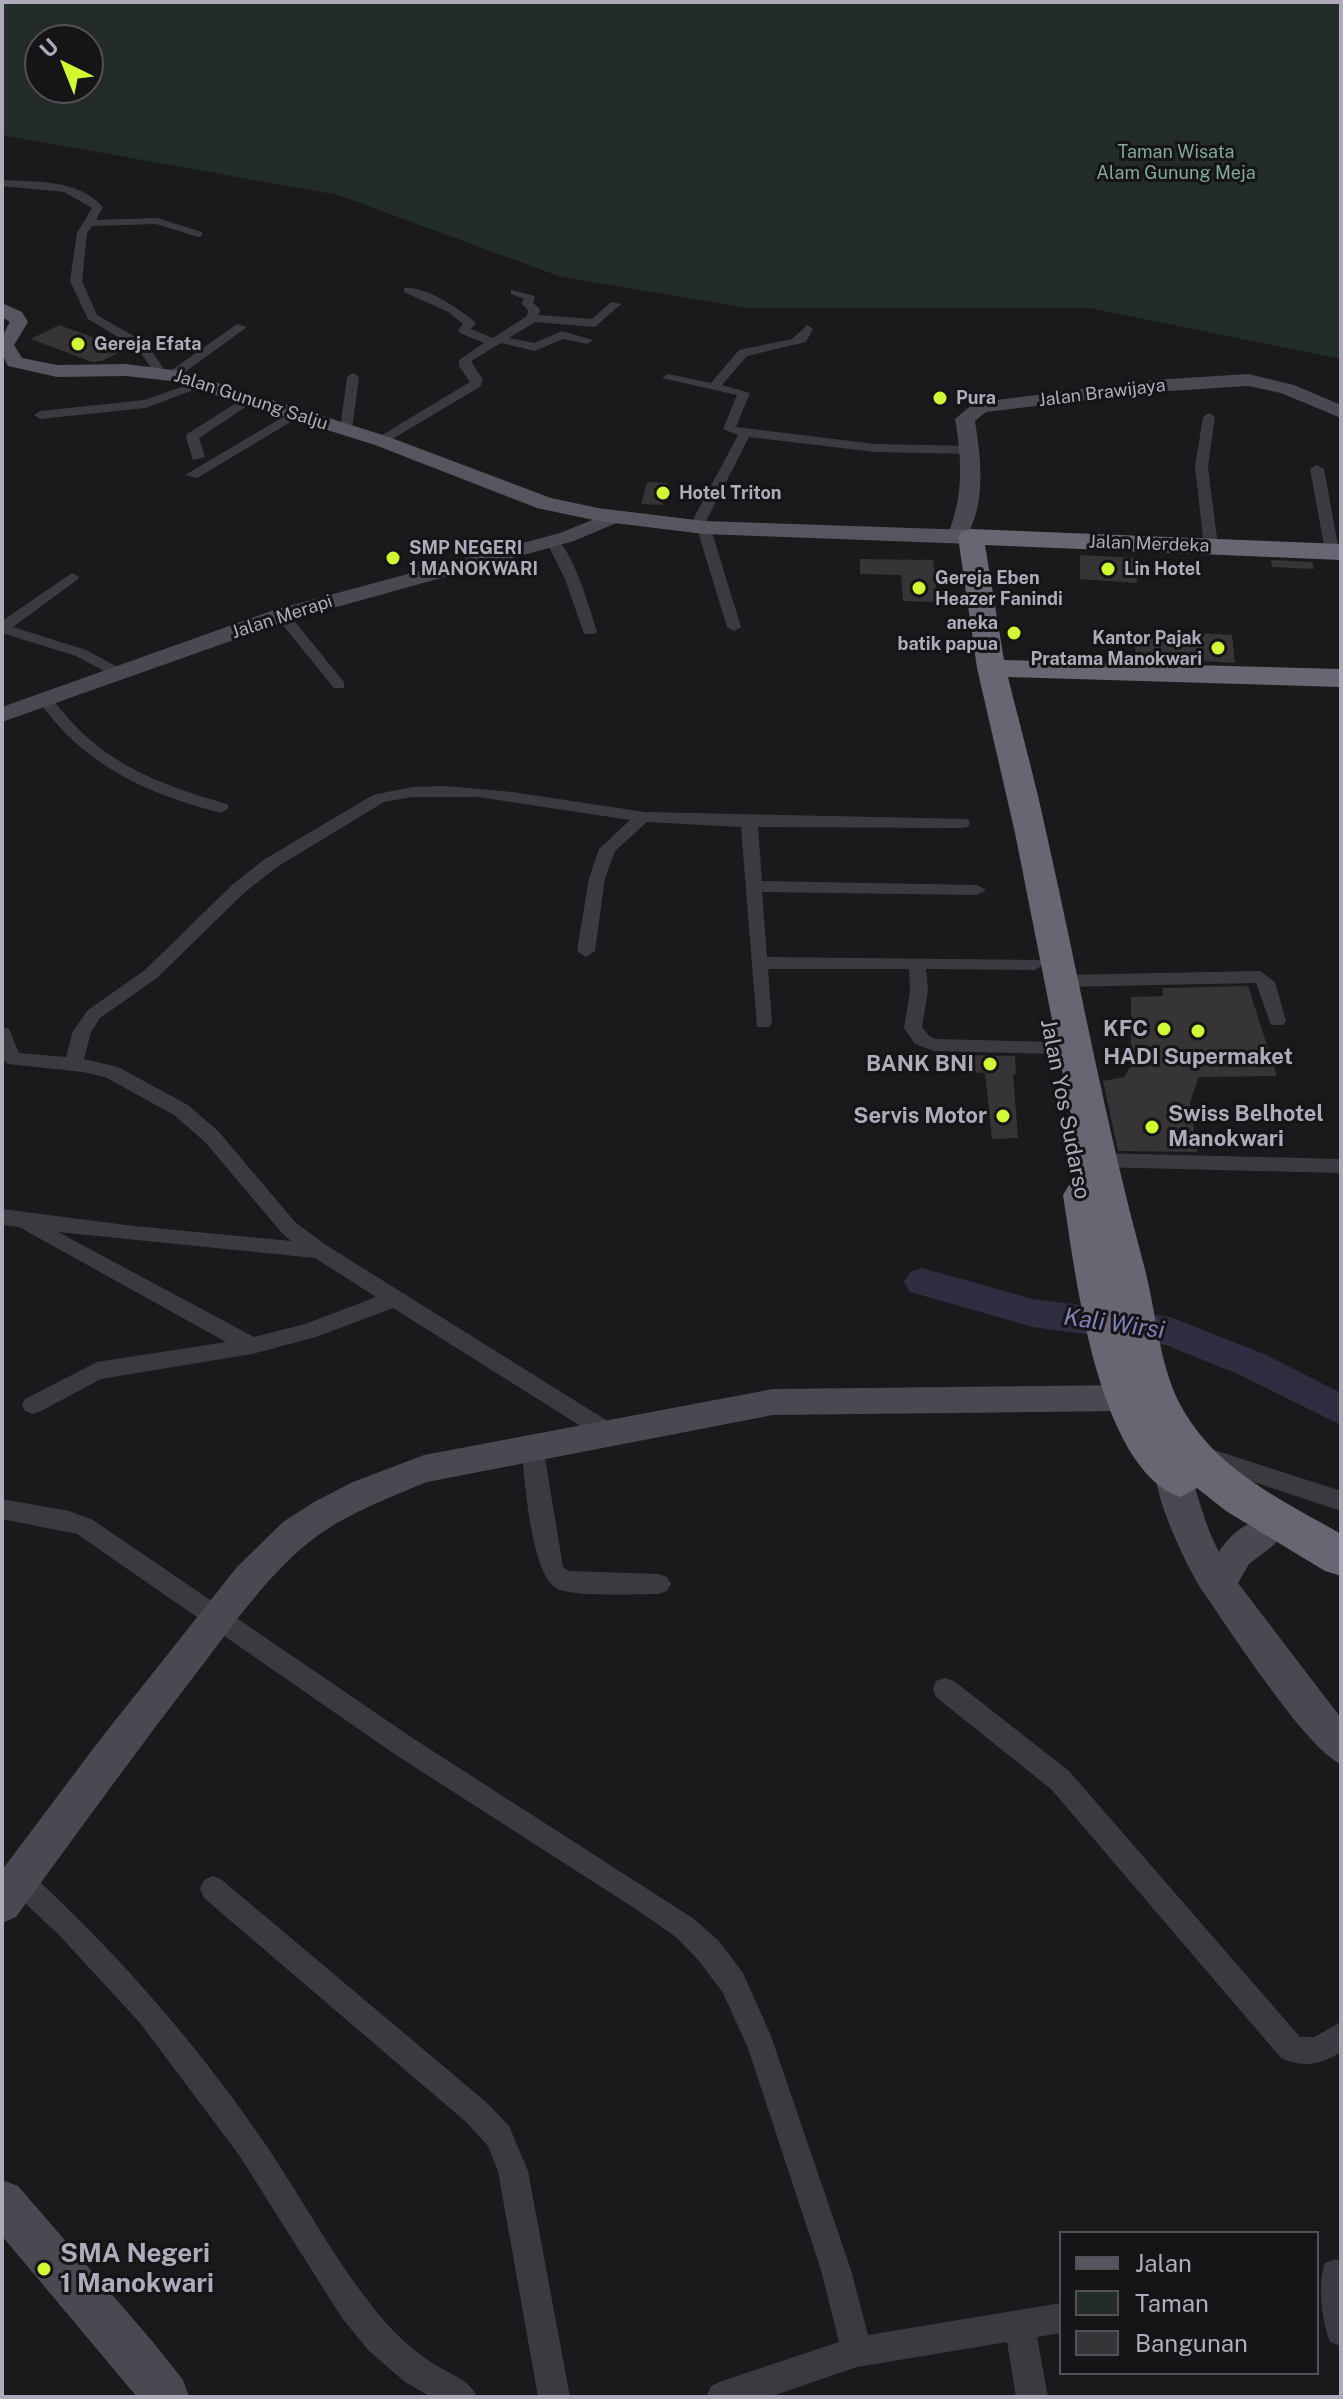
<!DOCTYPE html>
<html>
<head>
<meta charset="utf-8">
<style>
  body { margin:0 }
  #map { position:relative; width:1343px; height:2399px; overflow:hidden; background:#1a191b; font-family:"Public Sans",sans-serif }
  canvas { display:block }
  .frame { position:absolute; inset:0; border:4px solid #afabbb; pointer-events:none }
  .legend { position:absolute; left:1059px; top:2231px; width:260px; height:144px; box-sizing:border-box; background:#151416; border:2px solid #535058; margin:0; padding:10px 14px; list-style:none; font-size:24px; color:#afabbb }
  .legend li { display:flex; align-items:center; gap:16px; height:40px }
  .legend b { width:40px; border:2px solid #535058 }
  .north { position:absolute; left:24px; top:24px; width:80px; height:80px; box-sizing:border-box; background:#151416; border:2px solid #535058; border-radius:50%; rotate:317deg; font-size:22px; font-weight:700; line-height:32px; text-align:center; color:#afabbb }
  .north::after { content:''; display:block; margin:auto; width:28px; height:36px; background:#d0fb31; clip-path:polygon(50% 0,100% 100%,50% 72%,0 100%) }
</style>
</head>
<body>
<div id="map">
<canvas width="1343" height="2399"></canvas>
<div class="frame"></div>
<ul class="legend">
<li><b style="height:10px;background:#595560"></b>Jalan</li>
<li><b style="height:22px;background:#222c29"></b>Taman</li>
<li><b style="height:22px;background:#363437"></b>Bangunan</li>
</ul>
<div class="north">U</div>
</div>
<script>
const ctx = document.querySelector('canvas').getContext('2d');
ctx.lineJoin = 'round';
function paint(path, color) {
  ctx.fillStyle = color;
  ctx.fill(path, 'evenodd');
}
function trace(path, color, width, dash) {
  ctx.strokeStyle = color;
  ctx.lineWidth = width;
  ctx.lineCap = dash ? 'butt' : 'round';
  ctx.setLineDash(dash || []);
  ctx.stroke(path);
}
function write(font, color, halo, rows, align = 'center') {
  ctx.font = font + ' "Public Sans",sans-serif';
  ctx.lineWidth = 6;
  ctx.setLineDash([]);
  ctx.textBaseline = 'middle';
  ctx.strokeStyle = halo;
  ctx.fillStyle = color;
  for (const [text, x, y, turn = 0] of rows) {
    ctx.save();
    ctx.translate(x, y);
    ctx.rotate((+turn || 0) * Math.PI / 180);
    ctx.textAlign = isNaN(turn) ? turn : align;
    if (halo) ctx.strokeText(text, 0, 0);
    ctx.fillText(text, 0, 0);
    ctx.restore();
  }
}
const green = new Path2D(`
  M2,2H1341V359L1089,308H748L561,277L338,195L2,135ZM40,40H88V88H40Z`);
const river = new Path2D(`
  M922,1268L1033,1299L1170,1317L1264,1354L1341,1393V1425L1238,1374L1166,1345L1033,1327L910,1292L904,1282L910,1272Z`);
const building = new Path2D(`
  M59,325L126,349L102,361L92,362L31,339Z
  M647,482L668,483L662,505L641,504Z
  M1080,555L1135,558L1137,583L1080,579Z
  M860,559L933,560L938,602L903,601L901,575L860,574Z
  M1271,560L1312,562L1314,569L1272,567Z
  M1201,633L1232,635L1235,663L1203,661V656L1136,654L1133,637L1201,639Z
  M1248,986L1277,1076L1199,1077L1190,1102L1197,1152L1118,1151L1103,1081L1124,1077L1131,1066V997L1163,996V988Z
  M964,1055L1015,1056L1016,1074H1013L1018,1138L992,1139L985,1073L965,1072Z`);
const street = new Path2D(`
  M2,180C37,182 78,179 103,207L96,220L157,218L202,232V236L198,237L156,224L92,226L87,233L82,281L97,315L146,343L166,372L164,375H156L138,349L88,319L70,281L77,233L92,208L64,192L2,186Z
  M404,288C426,286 457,308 474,321L476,323L471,329L493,338L527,316L528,310L521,303L524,299L511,294V290L535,296L533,303L540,309L539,315L592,319L611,302L621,304L595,327L535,322L509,338L534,343L562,331L593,340L587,344L563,339L535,351L501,343L471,361L483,380L480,387L382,445L377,444V438L470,382L459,366V360L484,343L460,333L458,330L463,324L448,312L404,292Z
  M237,324L247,327L177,378H169V372Z
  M807,325L813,329L806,342L747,356L722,385L750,393L736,427L875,444L971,446L977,450L971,454L875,452L749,437L704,525L711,529L741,627L734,631L727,627L698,532L688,529L738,435L723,429L737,395L662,378L668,374L711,383L739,350L792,339Z
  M353,373L359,377L352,430L346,434L340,430L347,377Z
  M199,381L209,384L146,408L40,419L34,415L40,411L144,400Z
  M246,397L256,400L199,438L205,457L193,460L186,437L187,434Z
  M295,410L301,414L299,417L197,478L185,475Z
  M1209,413L1215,417L1208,467L1218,546L1211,550L1204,546L1195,467L1203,417Z
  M1317,465L1324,469L1339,551L1332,555L1325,551L1310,469Z
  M553,537C572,545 590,610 597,631L595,634H585L583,631L565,579L546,541Z
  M72,573L79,577L77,580L13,627L86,650L125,671V677H115L76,656L2,633V621Z
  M282,611L287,612L344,682V688H334L277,618V612Z
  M46,695L51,697C97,761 154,783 227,804L229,808L221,813C147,794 83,765 38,700Z
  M445,786L512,792L645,812L968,819L970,823L968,827L962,828L758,827L762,881L977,885L986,890L977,895L762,892L767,957L1041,960L1044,964L1035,970L926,969L928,991L922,1027L929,1036L936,1039L1053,1042L1062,1048L1053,1054L934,1051L915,1044L904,1028L910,991L909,969H768L772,1023L769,1027H757L741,827L647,822L615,851L605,878L595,951L586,957L577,951L589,878L599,849L630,820L478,797H412L384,802L277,867L245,892L157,978L100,1018L91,1032L84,1059L118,1067L188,1105L219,1132L295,1222L326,1245L614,1425L617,1431L614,1437L606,1440L598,1437L393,1308L316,1337L252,1354L101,1379L41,1411L33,1414L25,1411L22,1405L25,1399L97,1362L226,1342L19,1227L2,1225V1209L134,1226L291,1241L281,1232L205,1142L174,1115L105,1077L83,1072L8,1064L2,1059V1027L9,1029L19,1053L66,1057L73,1031L88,1010L145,970L233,884L265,859L373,795L412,787ZM58,1232L315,1258L376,1297L305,1324L254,1337Z
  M1260,971L1275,982L1286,1021L1283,1025H1271L1256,983L1061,987L1052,981L1061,975Z
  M1097,1153L1341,1159V1173L1097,1167L1087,1160Z
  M532,1437L540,1439L543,1446L563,1567L569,1571L659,1574L667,1577L671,1584L667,1591L659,1594C634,1594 582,1597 560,1590C530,1580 525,1476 521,1446L524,1439Z
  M1202,1446L1341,1491V1511L1194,1462L1191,1455L1194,1448Z
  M2,1499L69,1511L93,1520L414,1739L694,1919L719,1941L743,1973L771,2036L851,2270L868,2335L1061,2303V2333L1037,2337L1048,2397H1016L1007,2342L857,2367L769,2397H706L711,2386L722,2381L839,2342L821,2270L748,2048L723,1993L699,1961L676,1937L634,1908L396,1755L77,1534L2,1519Z
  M945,1678L954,1681L1069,1771L1300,2037H1314L1341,2022V2052C1319,2065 1305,2068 1281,2058L1051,1789L936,1697L933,1689L936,1681Z
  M19,1867L28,1871C115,1951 192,2038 259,2135C301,2195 334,2261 381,2317C393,2332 409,2346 425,2358C442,2372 468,2376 477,2397H431L405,2382L369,2351L342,2318L239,2155L140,2023L60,1936L10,1889L6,1880L10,1871Z
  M213,1876L222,1880L486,2102L509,2126L528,2171L570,2397H538L498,2171L488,2146L466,2122L204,1898L200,1889L204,1880Z
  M1336,2259L1341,2261V2346L1330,2342C1322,2321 1317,2284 1325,2263Z`);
const secondary = new Path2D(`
  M1248,374L1294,385L1341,405V418L1281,393L1248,386L1153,392L986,412L975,421C981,459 987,506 964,540L957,542L947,536C964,498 962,459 955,419L974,403L1153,380Z
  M612,512L619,514L622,518L619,522L574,541L290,620L2,722V707L274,610L560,533Z
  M1127,1385L1139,1389L1143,1398L1139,1407L1127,1411L773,1415L427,1482C386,1499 343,1515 308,1543C266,1577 234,1624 201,1667C138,1749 77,1833 16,1917L2,1923V1870L102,1737L237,1567L283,1522L314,1502L353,1482L424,1455L773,1389Z
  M1173,1459L1185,1463C1199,1492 1203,1523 1219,1552C1230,1533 1253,1515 1275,1522L1280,1533L1275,1544L1249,1564L1238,1583L1341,1718V1764C1308,1751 1228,1628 1204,1593C1189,1572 1155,1499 1156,1474C1156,1472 1160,1465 1161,1463Z
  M2,2180L18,2186L153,2342L183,2380L189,2397H137L2,2236Z`);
const primary = new Path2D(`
  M2,303L22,312L28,322L14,345L22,358L57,365L126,364L180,371L389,437L551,498L598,508L704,521L971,530L982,537L971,544L704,534L598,521L537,508L375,445L171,381L126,376L57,377L8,366C0,352 0,336 10,322L2,317Z`);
const highway = new Path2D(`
  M971,529L1341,544V560L985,545L1004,660L1341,669V687L1008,677C1021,730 1036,783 1047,836C1079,978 1105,1121 1143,1262C1157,1311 1158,1369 1185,1413C1220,1472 1284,1501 1341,1534V1576L1325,1571L1226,1511L1197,1488L1180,1497C1097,1468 1075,1271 1063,1195L1069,1185L1084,1181L1015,833L977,668L958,537L962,531Z`);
const markers = [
  [78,344,8,"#d0fb31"],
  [940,398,8,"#d0fb31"],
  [663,493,8,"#d0fb31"],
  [393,558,8,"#d0fb31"],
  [1108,569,8,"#d0fb31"],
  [919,588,8,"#d0fb31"],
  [1014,633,8,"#d0fb31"],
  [1218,648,8,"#d0fb31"],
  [1164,1029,8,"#d0fb31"],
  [1198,1031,8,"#d0fb31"],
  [990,1064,8,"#d0fb31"],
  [1003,1116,8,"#d0fb31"],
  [1152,1127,8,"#d0fb31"],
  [44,2269,8,"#d0fb31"]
];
const farParknames = [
  ["Taman Wisata",1176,152],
  ["Alam Gunung Meja",1176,173]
];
const farPoinames = [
  ["Gereja Efata",94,344],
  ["Pura",956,398],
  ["Hotel Triton",679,493],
  ["SMP NEGERI",409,548],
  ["1 MANOKWARI",409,569],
  ["Lin Hotel",1124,569],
  ["Gereja Eben",935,578],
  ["Heazer Fanindi",935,599],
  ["aneka",998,623,"right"],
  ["batik papua",998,644,"right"],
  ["Kantor Pajak",1202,638,"right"],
  ["Pratama Manokwari",1202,659,"right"]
];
const farStreetnames = [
  ["Jalan Brawijaya",1102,393,-7],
  ["Jalan Gunung Salju",251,400,18],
  ["Jalan Merdeka",1149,544,2],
  ["Jalan Merapi",282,617,-18]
];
const poiNames = [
  ["KFC",1148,1029],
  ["HADI Supermaket",1198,1057,"center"],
  ["BANK BNI",974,1064],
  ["Swiss Belhotel",1168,1114,"left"],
  ["Manokwari",1168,1139,"left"],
  ["Servis Motor",987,1116]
];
const streetNames = [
  ["Jalan Yos Sudarso",1065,1109,79]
];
const waterNames = [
  ["Kali Wirsi",1114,1324,8]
];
const nearPoinames = [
  ["SMA Negeri",60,2254],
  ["1 Manokwari",60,2284]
];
paint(green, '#222c29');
paint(river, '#2e2e40');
paint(building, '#363437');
paint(street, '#3c3a41');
paint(secondary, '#4a4851');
paint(primary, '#595560');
paint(highway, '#696572');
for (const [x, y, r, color] of markers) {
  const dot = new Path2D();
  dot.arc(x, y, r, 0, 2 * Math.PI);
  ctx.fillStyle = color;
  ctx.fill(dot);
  trace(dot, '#151416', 3);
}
write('18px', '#81a798', '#151416', farParknames);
write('bold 18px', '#afabbb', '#151416', farPoinames, 'left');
write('18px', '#afabbb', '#151416', farStreetnames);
write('bold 22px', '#afabbb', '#151416', poiNames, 'right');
write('22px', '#afabbb', '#151416', streetNames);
write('italic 24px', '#8181b8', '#151416', waterNames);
write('bold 26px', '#afabbb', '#151416', nearPoinames, 'left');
</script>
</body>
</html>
